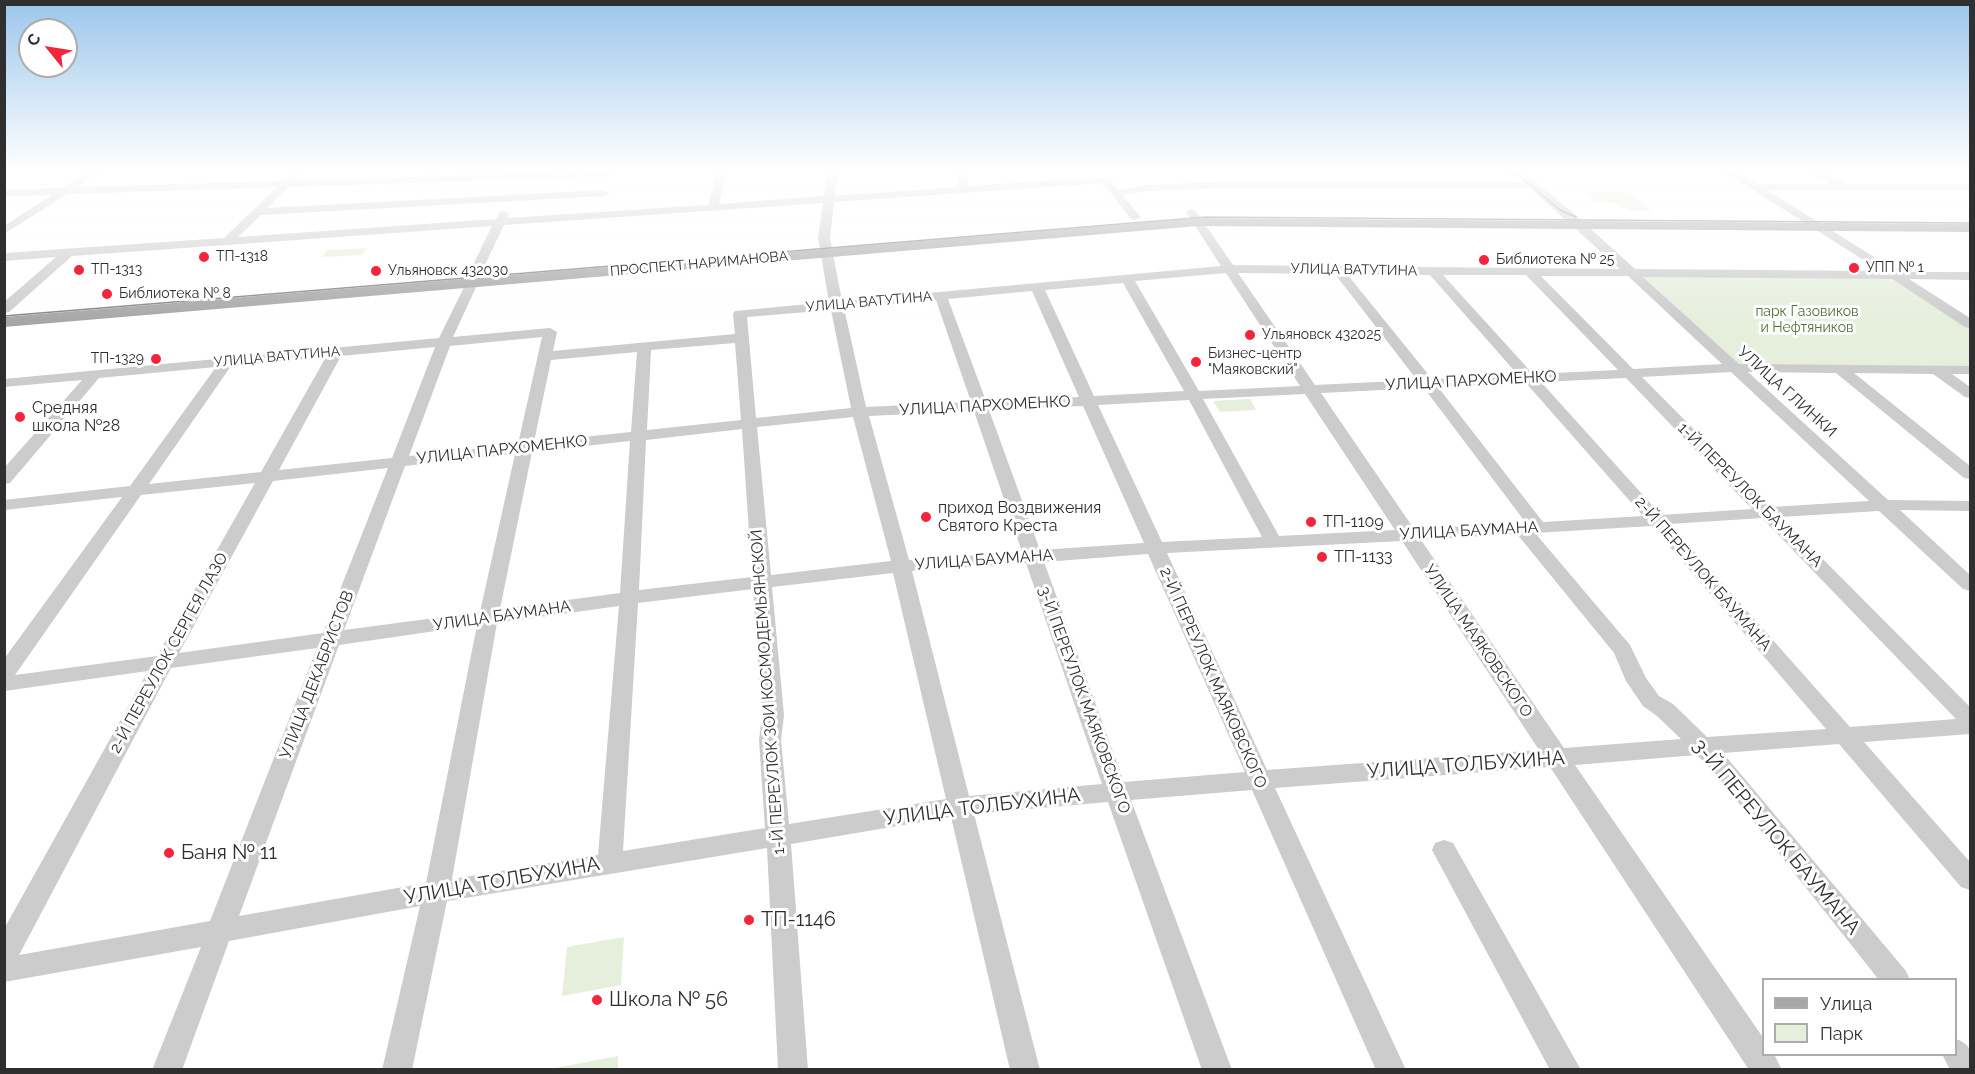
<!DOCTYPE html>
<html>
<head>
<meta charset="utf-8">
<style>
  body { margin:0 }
  #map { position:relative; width:1975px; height:1074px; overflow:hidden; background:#fff; font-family:Raleway,sans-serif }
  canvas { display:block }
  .frame { position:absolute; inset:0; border:6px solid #2f2f2f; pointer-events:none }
  .legend { position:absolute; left:1762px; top:978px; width:195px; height:78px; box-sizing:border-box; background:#fff; border:2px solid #acacac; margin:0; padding:8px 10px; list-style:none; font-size:18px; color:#2f2f2f }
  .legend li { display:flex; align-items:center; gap:12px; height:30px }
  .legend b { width:30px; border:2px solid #acacac }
  .north { position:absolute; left:18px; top:18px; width:60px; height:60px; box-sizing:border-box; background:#fff; border:2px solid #acacac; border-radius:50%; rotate:300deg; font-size:16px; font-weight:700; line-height:24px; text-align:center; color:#2f2f2f }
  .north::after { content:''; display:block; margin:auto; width:21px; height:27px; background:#f4243b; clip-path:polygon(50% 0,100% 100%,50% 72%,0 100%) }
</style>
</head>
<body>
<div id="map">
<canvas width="1975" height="1074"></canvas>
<div class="frame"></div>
<ul class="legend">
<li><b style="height:8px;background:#a7a7a7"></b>Улица</li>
<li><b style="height:16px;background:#e6eedc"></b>Парк</li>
</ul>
<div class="north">С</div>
</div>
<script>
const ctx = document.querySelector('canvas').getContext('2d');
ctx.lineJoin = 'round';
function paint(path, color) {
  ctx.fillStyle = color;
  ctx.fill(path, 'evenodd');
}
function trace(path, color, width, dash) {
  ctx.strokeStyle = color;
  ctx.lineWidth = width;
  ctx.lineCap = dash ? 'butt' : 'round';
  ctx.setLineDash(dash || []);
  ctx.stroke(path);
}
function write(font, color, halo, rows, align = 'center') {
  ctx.font = font + ' Raleway,sans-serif';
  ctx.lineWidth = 6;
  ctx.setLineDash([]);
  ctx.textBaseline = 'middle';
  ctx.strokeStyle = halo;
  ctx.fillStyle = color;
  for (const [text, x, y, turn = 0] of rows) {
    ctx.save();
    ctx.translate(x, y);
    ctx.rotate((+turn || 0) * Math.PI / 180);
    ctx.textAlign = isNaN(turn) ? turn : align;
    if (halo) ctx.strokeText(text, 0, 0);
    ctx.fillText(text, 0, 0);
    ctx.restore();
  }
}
const green = new Path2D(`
  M1605,192L1630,193L1651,211H1629L1616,203L1593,201L1592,197L1587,193Z
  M368,248L362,255L322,257L328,250Z
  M1640,274L1888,278L1904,285L1970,328V369L1741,366Z
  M1250,399L1256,410L1220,412L1213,401Z
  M624,937L621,985L562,996L567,947Z
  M618,1056V1069H555V1068Z`);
const minor = new Path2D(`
  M89,171H100L77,187L283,181L293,171H304L295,180L589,171H616L618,173L613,176L289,187L267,208L604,190L609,193L604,196L261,215L238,237L496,219L500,212L504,211L509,214L507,218L708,205L717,171H727L719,204L824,196L828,171H838L835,196L958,187L956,171H966L969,186L1106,177L1110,178L1117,190L1146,185L1214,182H1523L1511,171H1522L1572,212L1635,269L1881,271L1723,171H1735L1757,184H1830L1809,171H1821L1845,184H1970V190H1767L1898,272H1970V280L1909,279L1970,318V328L1965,327L1892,279L1643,277L1739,364L1970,366V374H1952L1970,387V398L1965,397L1933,374L1854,373L1970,466V479L1964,478L1836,373L1748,372L1888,500L1970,501V511L1900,510L1970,575V591L1963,589L1879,511L1781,517L1970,707V734L1864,742L1970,862V890L1961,887L1839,744L1723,753L1906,971L1910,980H1879L1715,773L1697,755L1575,765L1764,1039V1054H1774L1782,1070H1749L1550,767L1275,788L1406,1070H1376L1252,790L1131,800L1232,1070H1202L1108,802L974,814L1040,1070H1010L951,817L791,844L808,1070H778L767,848L447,901L412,1070H382L420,906L229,941L182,1070H152L201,947L4,982V929L148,671L4,691V659L122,497L4,510V500L130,486L216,367L99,378L10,483L4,484V468L82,380L4,387V379L439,338L466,283L472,279L478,283L453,337L550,328L557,332L553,351L735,334L733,314L735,311L829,302L818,238L823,203L504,225L482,271L476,275L470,271L492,226L72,256L9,312L4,313V302L56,257L4,261V253L224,238L277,187L67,194L4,234V226L52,195L4,196V190L62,188ZM1103,183L1131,219L1135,220L1141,217L1122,195L1147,191L1214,188H1530L1620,269L1233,265L1195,210L1191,209L1186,212L1221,266L842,301L830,238L834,202ZM1226,273L1300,386L1199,391L1135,281ZM1238,273L1335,274L1417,380L1315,385ZM1347,274L1430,275L1518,375L1432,379ZM1443,275H1526L1618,370L1533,374ZM1541,276H1628L1722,364L1633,369ZM1123,283L1184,391L1094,396L1045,290ZM1032,291L1079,397L986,401L948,299ZM936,300L971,402L866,407L844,308ZM831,310L851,408L756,418L747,317ZM542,337L518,444L409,456L450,346ZM735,343L741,420L647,430L651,350ZM435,347L392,458L279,470L341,356ZM637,352L631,432L534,442L551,360ZM326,357L261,472L149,484L231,366ZM1731,372L1869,501L1771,507L1642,377ZM1626,378L1752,509L1661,515L1541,382ZM1526,383L1643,516L1543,522L1438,387ZM1424,388L1526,523L1414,529L1321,393ZM1305,394L1395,530L1279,536L1203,399ZM1189,400L1262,537L1162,542L1098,405ZM1083,406L1144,543L1040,550L989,410ZM974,411L1022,552L909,560L869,416ZM853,417L891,561L771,575L757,427ZM742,429L752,577L639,590L646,440ZM630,441L620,593L500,609L532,452ZM515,454L480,612L344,630L405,466ZM388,468L323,633L179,653L273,481ZM255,483L157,656L15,675L141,495ZM1762,518L1956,719L1850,727L1670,524ZM1652,526L1826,729L1707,737L1673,704L1659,696L1646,678L1630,645L1535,533ZM1517,534L1614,653L1626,681L1643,706L1657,716L1681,739L1564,748L1421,540ZM1402,541L1539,750L1267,770L1167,553ZM1148,554L1245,772L1124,782L1044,562ZM1026,563L1102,784L969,796L912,571ZM893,573L946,799L789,824L781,740L784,715L772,587ZM753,589L762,715L759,740L765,828L623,851L638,603ZM619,606L598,855L452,879L497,623ZM477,625L426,883L239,916L339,645ZM317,648L210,921L19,955L171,668Z
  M1444,840L1453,843L1581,1070H1550L1432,850L1435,843Z
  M1956,1039C1974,1046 1970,1052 1970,1070H1950L1942,1054H1956Z`);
const major = new Path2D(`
  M1198,218L1970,224V232L1198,226L4,327V317Z`);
const tram = new Path2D(`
  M1514,171L1560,210L1576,217
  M4,316L1205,217L1970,223`);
const markers = [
  [204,257,6,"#f4243b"],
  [1484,260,6,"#f4243b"],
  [1854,268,6,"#f4243b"],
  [79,270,6,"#f4243b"],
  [376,271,6,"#f4243b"],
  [107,294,6,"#f4243b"],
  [1250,335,6,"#f4243b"],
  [156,359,6,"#f4243b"],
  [1196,362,6,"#f4243b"],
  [20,417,6,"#f4243b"],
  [926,517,6,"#f4243b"],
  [1311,522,6,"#f4243b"],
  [1322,557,6,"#f4243b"],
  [169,853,6,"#f4243b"],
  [749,920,6,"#f4243b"],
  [597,1000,6,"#f4243b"]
];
const farPoinames = [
  ["ТП-1318",216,257],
  ["Библиотека № 25",1496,260],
  ["УПП № 1",1866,268],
  ["ТП-1313",91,270],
  ["Ульяновск 432030",388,271],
  ["Библиотека № 8",119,294],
  ["Ульяновск 432025",1262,335],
  ["Бизнес-центр",1208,354],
  ["\"Маяковский\"",1208,370],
  ["ТП-1329",144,359,"right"]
];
const farStreetnames = [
  ["ПРОСПЕКТ НАРИМАНОВА",699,264,-5],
  ["УЛИЦА ВАТУТИНА",1354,270,1],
  ["УЛИЦА ВАТУТИНА",869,302,-5],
  ["УЛИЦА ВАТУТИНА",277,357,-5]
];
const farParknames = [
  ["парк Газовиков",1807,312],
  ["и Нефтяников",1807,328]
];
const streetNames = [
  ["УЛИЦА ПАРХОМЕНКО",1471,381,-3],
  ["УЛИЦА ГЛИНКИ",1787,392,42],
  ["УЛИЦА ПАРХОМЕНКО",985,406,-3],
  ["УЛИЦА ПАРХОМЕНКО",502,450,-6],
  ["1-Й ПЕРЕУЛОК БАУМАНА",1750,495,45],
  ["УЛИЦА БАУМАНА",1469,531,-3],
  ["УЛИЦА БАУМАНА",984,560,-4],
  ["2-Й ПЕРЕУЛОК БАУМАНА",1703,574,49],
  ["УЛИЦА БАУМАНА",502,616,-8],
  ["УЛИЦА МАЯКОВСКОГО",1478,641,56],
  ["2-Й ПЕРЕУЛОК СЕРГЕЯ ЛАЗО",169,653,-61],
  ["УЛИЦА ДЕКАБРИСТОВ",317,675,-69],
  ["2-Й ПЕРЕУЛОК МАЯКОВСКОГО",1213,678,66],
  ["1-Й ПЕРЕУЛОК ЗОИ КОСМОДЕМЬЯНСКОЙ",768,692,-94],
  ["3-Й ПЕРЕУЛОК МАЯКОВСКОГО",1084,700,70]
];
const poiNames = [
  ["Средняя",32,408],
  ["школа №28",32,426],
  ["приход Воздвижения",938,508],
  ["Святого Креста",938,526],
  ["ТП-1109",1323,522],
  ["ТП-1133",1334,557]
];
const nearStreetnames = [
  ["УЛИЦА ТОЛБУХИНА",1466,765,-4],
  ["УЛИЦА ТОЛБУХИНА",982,807,-7],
  ["3-Й ПЕРЕУЛОК БАУМАНА",1776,837,50],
  ["УЛИЦА ТОЛБУХИНА",502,881,-10]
];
const nearPoinames = [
  ["Баня № 11",181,853],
  ["ТП-1146",761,920],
  ["Школа № 56",609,1000]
];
paint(green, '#e6eedc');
paint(minor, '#ccc');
paint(major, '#a7a7a7');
trace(tram, '#848484', 1.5);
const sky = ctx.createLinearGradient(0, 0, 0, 321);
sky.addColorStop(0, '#9bc6eb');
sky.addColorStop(0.53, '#fff');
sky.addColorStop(1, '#ffffff00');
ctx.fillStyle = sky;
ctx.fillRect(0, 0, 1975, 321);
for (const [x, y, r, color] of markers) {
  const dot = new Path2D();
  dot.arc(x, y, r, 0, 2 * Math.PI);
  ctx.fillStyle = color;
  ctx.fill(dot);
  trace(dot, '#fff', 2);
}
write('14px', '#2f2f2f', '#fff', farPoinames, 'left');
write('14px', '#2f2f2f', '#fff', farStreetnames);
write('14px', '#546f38', '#fff', farParknames);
write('16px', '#2f2f2f', '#fff', streetNames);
write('16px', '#2f2f2f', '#fff', poiNames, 'left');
write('20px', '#2f2f2f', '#fff', nearStreetnames);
write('20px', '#2f2f2f', '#fff', nearPoinames, 'left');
</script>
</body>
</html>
